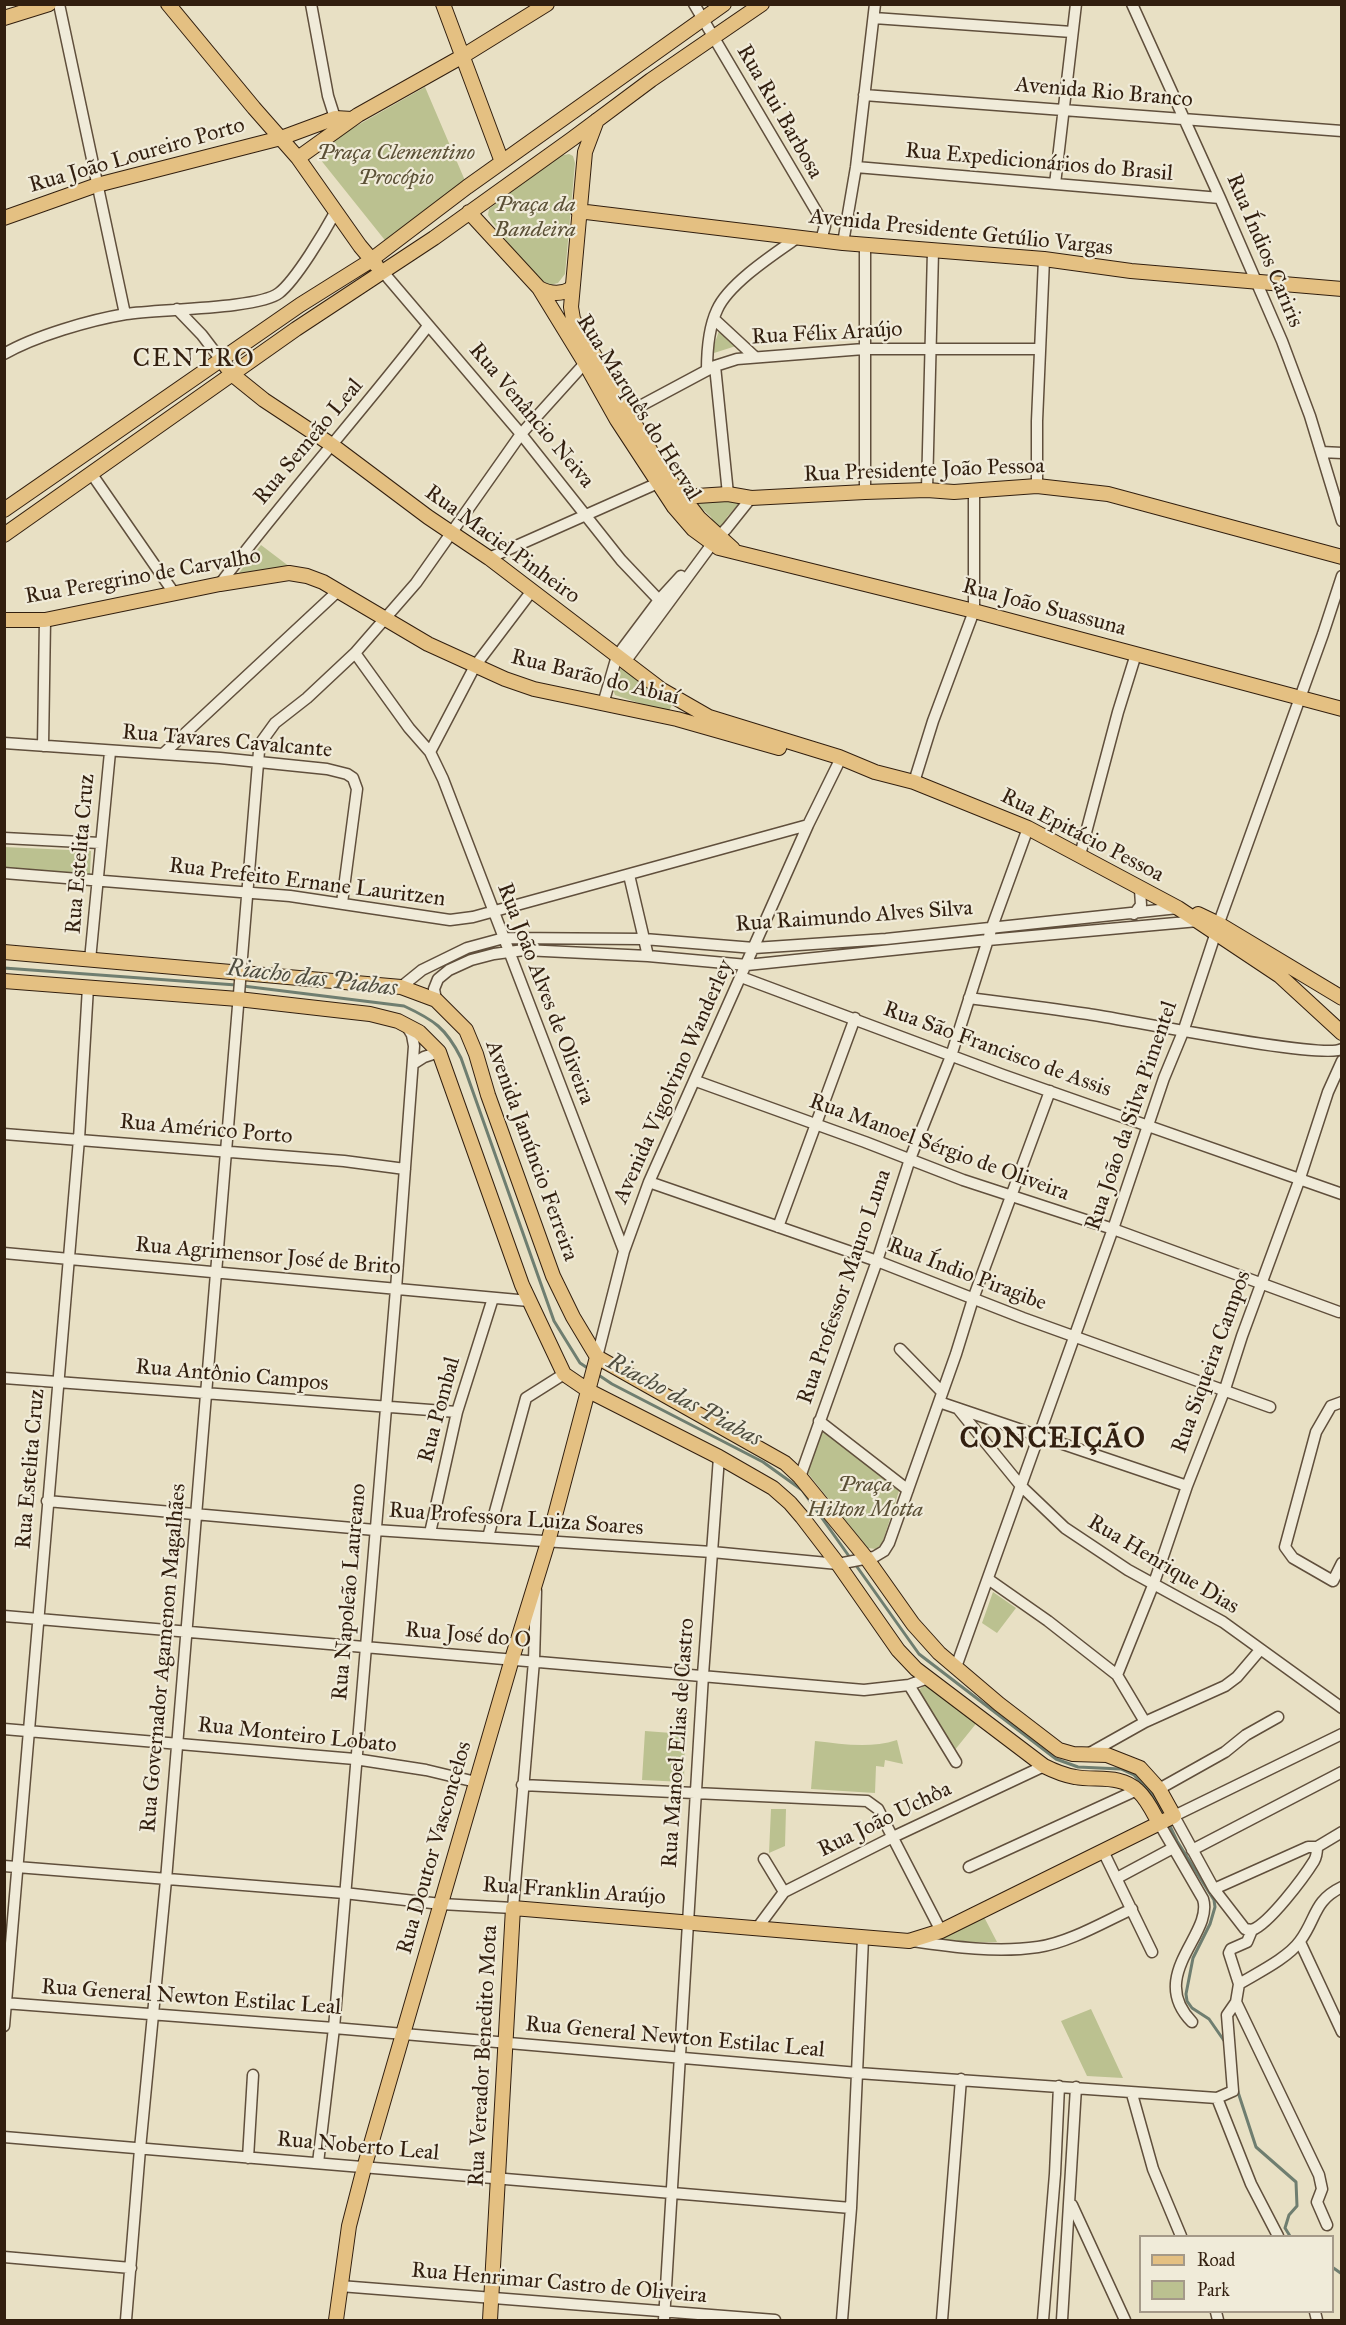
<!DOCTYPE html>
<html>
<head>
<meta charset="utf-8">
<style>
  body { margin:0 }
  #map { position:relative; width:1346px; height:2325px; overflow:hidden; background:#e8e0c4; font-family:"IM FELL Great Primer",serif }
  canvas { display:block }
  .frame { position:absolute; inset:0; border:6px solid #321f0f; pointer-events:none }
  .legend { position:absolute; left:1139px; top:2235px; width:195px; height:78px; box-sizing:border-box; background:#f0ebd9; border:2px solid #a49988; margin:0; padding:8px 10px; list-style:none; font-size:18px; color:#321f0f }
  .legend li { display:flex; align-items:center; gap:12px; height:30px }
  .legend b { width:30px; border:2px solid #a49988 }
</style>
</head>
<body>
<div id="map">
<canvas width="1346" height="2325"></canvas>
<div class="frame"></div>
<ul class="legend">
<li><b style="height:8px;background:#e4c082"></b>Road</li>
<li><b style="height:16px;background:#bbc190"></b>Park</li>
</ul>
</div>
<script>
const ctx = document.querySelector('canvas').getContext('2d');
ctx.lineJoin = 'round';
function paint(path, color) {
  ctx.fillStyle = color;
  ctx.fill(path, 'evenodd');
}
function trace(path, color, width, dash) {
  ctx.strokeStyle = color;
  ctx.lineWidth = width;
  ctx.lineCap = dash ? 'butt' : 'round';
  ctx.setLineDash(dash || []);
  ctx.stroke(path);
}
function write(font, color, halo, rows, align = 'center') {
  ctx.font = font + ' "IM FELL Great Primer",serif';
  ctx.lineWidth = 4.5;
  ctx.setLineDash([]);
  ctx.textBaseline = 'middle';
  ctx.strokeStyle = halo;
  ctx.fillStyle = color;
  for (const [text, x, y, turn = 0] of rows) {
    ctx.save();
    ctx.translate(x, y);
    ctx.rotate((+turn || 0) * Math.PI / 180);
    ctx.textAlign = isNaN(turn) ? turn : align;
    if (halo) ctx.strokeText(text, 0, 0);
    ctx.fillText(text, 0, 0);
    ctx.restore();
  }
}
const green = new Path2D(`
  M425,87L466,183L388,244L320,159L330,141Z
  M569,154L573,156L575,163L565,274L558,283L550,285L533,276L493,223L488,215L489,209L559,156Z
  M719,331L736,346L714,353L712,351Z
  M742,500L727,517L722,529L715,528L711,517L695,502Z
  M261,545L290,567L238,574Z
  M625,666L667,699L672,705L669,711H662L615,695L613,689L620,669Z
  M4,847L91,851L90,874L5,869Z
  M822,1429L899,1491L882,1544L876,1549L868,1548L806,1471Z
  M993,1592L1016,1608L997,1633L982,1623Z
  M927,1682L979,1720L954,1751L917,1692Z
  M645,1731L685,1734L684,1782L642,1780Z
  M897,1740L903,1764L885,1760L884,1767L876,1766L875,1793L811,1789L815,1741C843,1744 869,1749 897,1740Z
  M771,1809H786L785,1846L769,1853Z
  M983,1915L997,1942H936L935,1938Z
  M1091,2009L1123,2078L1087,2076L1061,2021Z`);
const stream = new Path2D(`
  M4,968L236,985
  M243,986L404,1006C434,1020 446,1028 461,1058L554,1321L580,1363L589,1369
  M597,1374L612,1384L763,1462L802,1490L851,1559
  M855,1564L919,1654L1056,1759L1078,1767L1121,1769L1134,1775L1153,1795L1166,1816
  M1168,1822L1177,1841L1214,1900L1215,1907L1210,1924L1193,1958L1186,1994L1187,2001L1192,2008L1209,2019L1225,2042
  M1237,2089L1256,2147L1296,2182L1297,2206L1289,2215L1285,2228L1290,2236
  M1332,2267L1342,2274`);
const minor = new Path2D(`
  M59,4L125,314
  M311,4L328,96L335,118
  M694,4L825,226L821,240
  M1132,4L1220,198L1282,341L1310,416L1342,521
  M874,18L1072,32
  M864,95L1342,131
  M856,167L1220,198
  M1055,184L1076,4
  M843,243L856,167L875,4
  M865,245V492
  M383,272L521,434L621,560L659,600
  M177,309L202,335L221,360
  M714,319L755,357
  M4,354C35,336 90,320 126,314C157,309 259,309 279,293C296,280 325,231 336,211
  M715,366L728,494
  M707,370C707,351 709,327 717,310C728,284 774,254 797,238
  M629,412L715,366L737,359L864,349H1040
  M1321,452L1342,453
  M91,473L174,593
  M1037,486V421L1044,259
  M927,490L933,251
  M489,558L658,483
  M220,584C287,495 361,413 428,326
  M355,653L409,728L430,752L443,779L624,1251
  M625,662L712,544L727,528L751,498
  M603,704L617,656L659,600L681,576
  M4,743L220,758L327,769L347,774L353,778L357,789L342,903
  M43,746L45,620
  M430,752L475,666L531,592
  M163,754L338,591
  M914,782L933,721L974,611V491
  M4,838L100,843
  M1080,855L1118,712L1136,654
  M4,873L290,896L450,920L473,917L808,825
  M629,875L648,956
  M1134,914L1141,905L1140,889
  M90,960L110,752
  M741,977L1003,1075L1342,1194
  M401,987L422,970L467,948L504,938L644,939L754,948L886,939L1178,908
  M969,998C1008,1003 1048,1008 1088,1014C1123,1019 1323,1060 1342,1049
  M436,1000L434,989L438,979L449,970L471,960L494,954L524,950L648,956L747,965L988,940L1198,921
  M413,1064L424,1057L439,1052
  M696,1081L865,1142L963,1180L1113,1229L1339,1312
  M4,1134L344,1161L405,1169
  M649,1182L877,1261L1023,1318L1270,1407
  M778,1227L855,1018
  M4,1253L529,1301
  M900,1349L942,1392
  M597,1357L624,1251L649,1182L808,825L838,764
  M4,1378L457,1412
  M939,1402L1187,1486
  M1342,1402L1331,1406L1316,1432L1285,1547L1293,1558L1333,1581L1342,1563
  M959,1410L1021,1486L1065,1528L1128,1570L1223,1622L1342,1708
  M819,1421L908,1490
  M800,1477L877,1261L910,1159L951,1056L992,927L1028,828
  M47,1501L375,1530L712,1552L838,1564L874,1557L884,1551L889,1543L956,1354L973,1299L1050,1091
  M430,1533L457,1412L493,1298
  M488,1537L526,1398L564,1374
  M988,1579L1048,1621L1117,1675L1145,1722
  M4,1616C291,1643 578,1663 864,1690L909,1685L928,1678
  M956,1667L1114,1226L1164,1078L1183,1032L1221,917L1323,634L1342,576
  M1117,1675L1154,1583L1187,1486L1225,1389L1242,1336L1299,1181L1328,1092L1342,1061
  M909,1685L956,1762
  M4,1729L355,1759L426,1770L476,1782
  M1088,1754L1145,1722L1225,1686L1237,1677L1260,1650
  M522,1785L867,1801L878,1809L941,1931
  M1159,1789L1225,1752L1246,1735L1278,1717
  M1159,1823L1203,1899C1214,1934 1146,1975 1192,2022
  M1192,1850L1342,1772
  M1103,1851L1152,1952
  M764,1859L784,1892
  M4,1866L344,1893L441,1904L513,1908L534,1661L536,1591
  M969,1867L1137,1790
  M1117,1878L1173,1848
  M1214,1889L1308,1847H1317L1342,1832
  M758,1927L784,1892L893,1837L1044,1766
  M1252,1930L1247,1942L1231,1949L1229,1953L1239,1984L1236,2002L1319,2175L1322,2189L1317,2202L1327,2225
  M1252,1930L1245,1929L1214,1889L1174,1816L1342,1734
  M1252,1930C1269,1924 1304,1877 1314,1861C1317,1856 1317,1852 1317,1847
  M913,1941C953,1947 997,1953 1038,1947C1068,1943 1104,1922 1132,1909
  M1300,1942L1342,2032
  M1239,1984C1257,1973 1288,1958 1300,1941C1317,1918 1313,1901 1342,1887
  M4,2003L334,2028L858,2073L1217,2098L1233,2091L1227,2015L1236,2002
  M4,2026L79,1139L88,987
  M1132,2094L1153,2169L1181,2236
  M1217,2098L1251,2184L1278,2236
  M4,2137L851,2208
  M248,2158L253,2075
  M318,2163L334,2028L396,1289L414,1046L412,1035L406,1025
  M1072,2205L1125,2320
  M4,2257L131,2268
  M340,2286L775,2320
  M1216,2312L1218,2320
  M1315,2312L1317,2320
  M126,2320L140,2149L166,1880L259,751L262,741L275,723L307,698L355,653L416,583L521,434L585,363
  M664,2320L703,1675L719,1457
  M842,2320L851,2208L863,1938
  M942,2320L961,2079
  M1043,2320L1055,2174L1059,2086
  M1062,2320L1076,2087`);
const major = new Path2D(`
  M168,4L254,108L298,158L360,246L376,265
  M443,4L502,162
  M4,18L49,4
  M597,120L585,152L571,307L573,319L662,470L699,518L733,549
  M298,158L358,115L463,56L547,4
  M578,211L843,243L1044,259L1131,271L1342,289
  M469,212L539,288C550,294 560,295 571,289L573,284
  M4,218L97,185L281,138L335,118L352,119
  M539,288L585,363L617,420L674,507L693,529L719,548L974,611L1342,709
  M221,360L233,375L264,400L332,445L428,517L489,558L662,690L709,717L839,757L875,772L914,782L1028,828L1178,908L1280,976L1342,1033
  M681,497L728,494L751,498L865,492L927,490L954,492L1037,486L1108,494L1342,557
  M4,510L300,305L367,263L467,187L724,4
  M4,535L296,329L434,238L572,139L651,80L762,4
  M4,620H45L220,584L289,573L307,576L323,582L428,644L505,679L534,689L677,719L779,748
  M1198,914L1219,924L1342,998
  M4,952L401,987L436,1000L466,1030L476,1054L488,1095L553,1276L573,1317L597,1357L785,1463L800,1477L867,1559L913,1624L939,1653L999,1704L1059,1750L1073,1754L1107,1755L1140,1768L1159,1789L1174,1816L941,1931L909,1941L513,1908L490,2320
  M4,981L238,999L370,1014L398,1021L419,1032L439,1052L522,1285L564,1374L589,1391L719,1457L773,1488L790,1503L802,1517L838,1564L898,1650L916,1669L1044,1766C1054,1771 1063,1775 1075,1777C1096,1781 1121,1774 1138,1791C1147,1799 1153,1812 1159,1823
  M336,2320L349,2226L364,2168L512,1659L548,1542L597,1357`);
const streetNames = [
  ["Avenida Rio Branco",1104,93,5],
  ["Rua Rui Barbosa",779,112,60],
  ["Rua João Loureiro Porto",137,156,-16],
  ["Rua Expedicionários do Brasil",1039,163,5],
  ["Avenida Presidente Getúlio Vargas",961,233,6],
  ["Rua Índios Cariris",1264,251,67],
  ["Rua Félix Araújo",827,334,-3],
  ["Rua Marquês do Herval",638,408,58],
  ["Rua Venâncio Neiva",531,416,50],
  ["Rua Semeão Leal",309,442,-50],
  ["Rua Presidente João Pessoa",924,471,-2],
  ["Rua Maciel Pinheiro",502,545,36],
  ["Rua Peregrino de Carvalho",143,577,-10],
  ["Rua João Suassuna",1044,608,15],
  ["Rua Barão do Abiaí",595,678,14],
  ["Rua Tavares Cavalcante",227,742,5],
  ["Rua Epitácio Pessoa",1082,836,27],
  ["Rua Estelita Cruz",81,854,-85],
  ["Rua Prefeito Ernane Lauritzen",307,883,7],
  ["Rua Raimundo Alves Silva",854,917,-4],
  ["Rua João Alves de Oliveira",545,994,69],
  ["Rua São Francisco de Assis",997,1050,20],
  ["Avenida Vigolvino Wanderley",674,1082,-66],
  ["Rua João da Silva Pimentel",1132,1116,-71],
  ["Rua Américo Porto",206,1130,5],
  ["Rua Manoel Sérgio de Oliveira",939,1148,20],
  ["Avenida Janúncio Ferreira",531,1151,70],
  ["Rua Agrimensor José de Brito",268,1257,5],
  ["Rua Índio Piragibe",967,1275,21],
  ["Rua Professor Mauro Luna",845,1287,-71],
  ["Rua Siqueira Campos",1212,1362,-70],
  ["Rua Antônio Campos",232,1376,5],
  ["Rua Pombal",440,1410,-75],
  ["Rua Estelita Cruz",31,1469,-85],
  ["Rua Professora Luiza Soares",516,1520,4],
  ["Rua Henrique Dias",1163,1565,31],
  ["Rua Napoleão Laureano",350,1592,-85],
  ["Rua José do O",468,1636,5],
  ["Rua Governador Agamenon Magalhães",164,1658,-85],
  ["Rua Monteiro Lobato",297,1736,6],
  ["Rua Manoel Elias de Castro",679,1743,-86],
  ["Rua João Uchôa",885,1820,-26],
  ["Rua Doutor Vasconcelos",435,1848,-74],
  ["Rua Franklin Araújo",574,1892,4],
  ["Rua General Newton Estilac Leal",191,1998,4],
  ["Rua General Newton Estilac Leal",675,2038,5],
  ["Rua Vereador Benedito Mota",484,2056,-87],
  ["Rua Noberto Leal",358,2147,5],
  ["Rua Henrimar Castro de Oliveira",559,2284,5]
];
const parkNames = [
  ["Praça Clementino",396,154],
  ["Procópio",396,179],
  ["Praça da",535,206],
  ["Bandeira",535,231],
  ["Praça",865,1486],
  ["Hilton Motta",865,1511]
];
const waterNames = [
  ["Riacho das Piabas",312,979,7],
  ["Riacho das Piabas",684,1401,28]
];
const quarterNames = [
  ["CENTRO",194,360]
];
const districtNames = [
  ["CONCEIÇÃO",1053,1440]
];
paint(green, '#bbc190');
trace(stream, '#6f7e70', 3);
trace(minor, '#604f3c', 13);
trace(major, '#321f0f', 16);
trace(minor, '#f0ebd9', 10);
trace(major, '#e4c082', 14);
write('22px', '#321f0f', '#f0ebd9', streetNames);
write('italic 22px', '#5b5036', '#f0ebd9', parkNames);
write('italic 24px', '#504e40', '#f0ebd9', waterNames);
ctx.letterSpacing = '1.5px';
write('26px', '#321f0f', '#f0ebd9', quarterNames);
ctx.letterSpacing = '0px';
ctx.letterSpacing = '1.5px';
write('bold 28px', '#321f0f', '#f0ebd9', districtNames);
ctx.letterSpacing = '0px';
</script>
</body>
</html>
